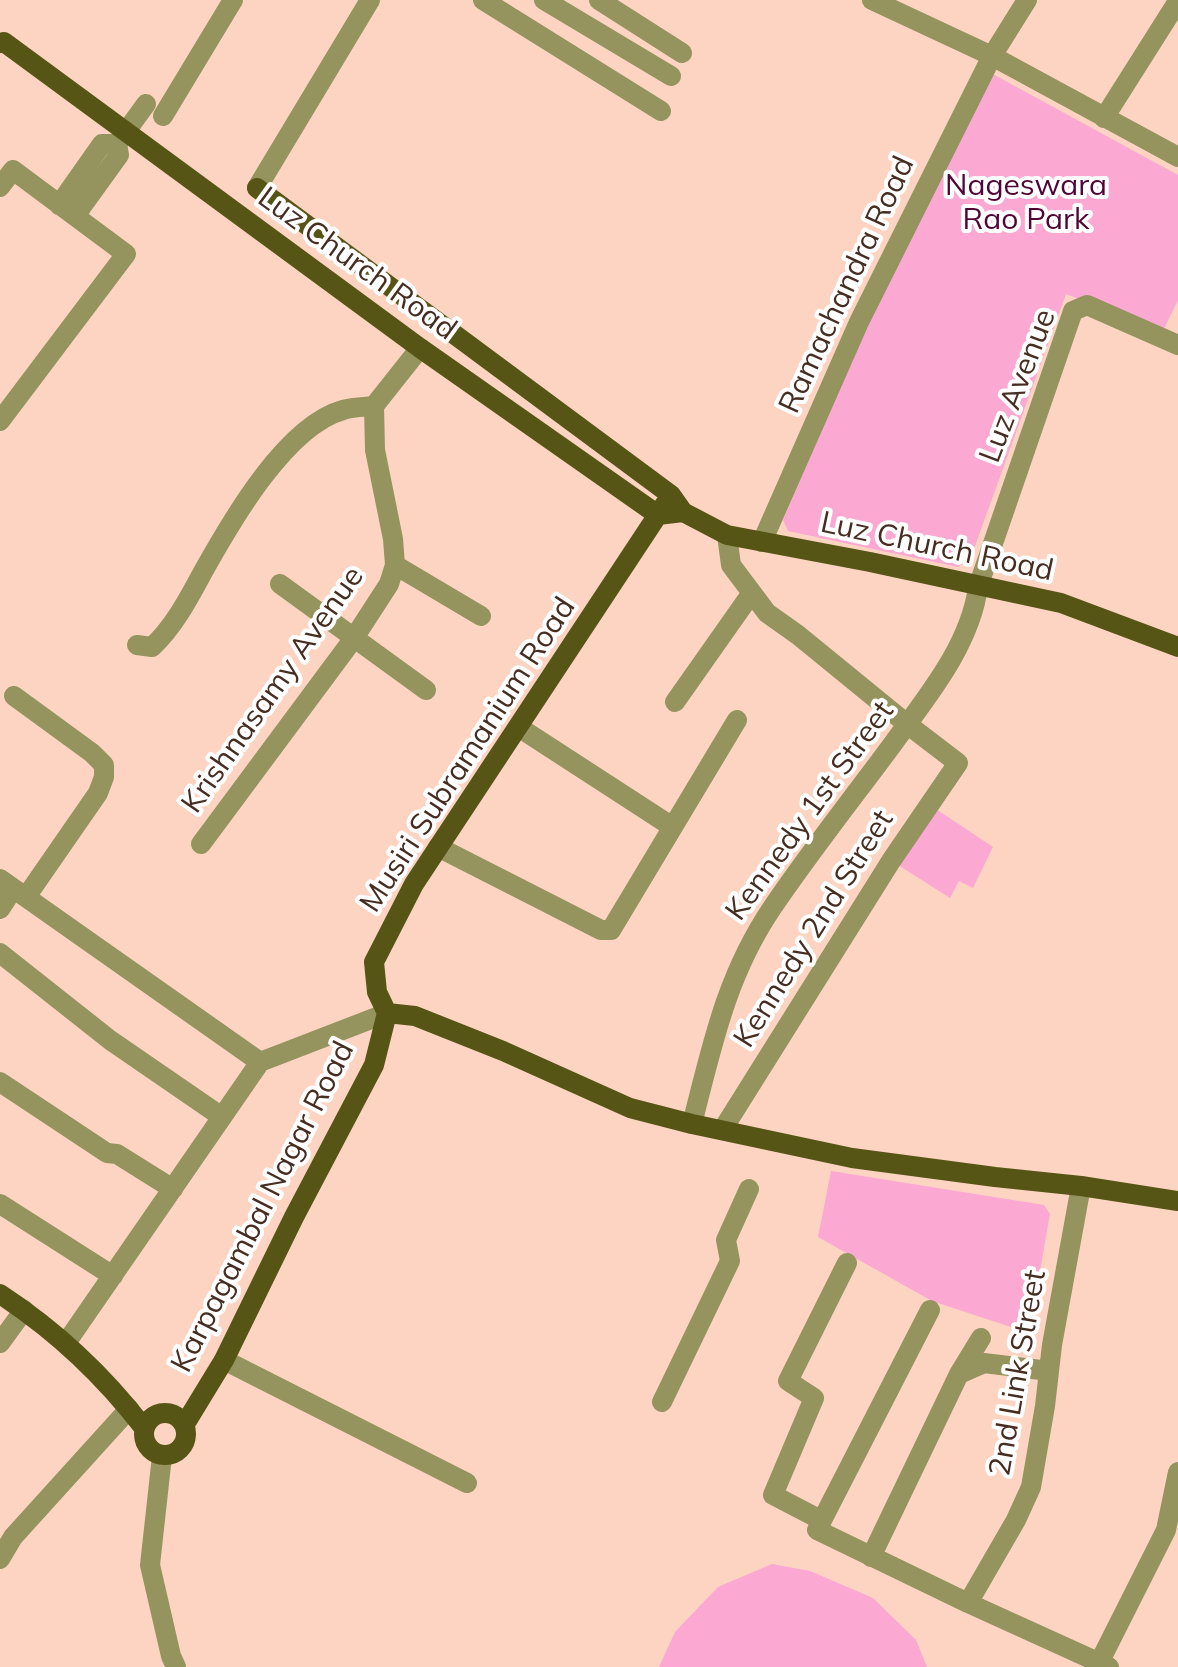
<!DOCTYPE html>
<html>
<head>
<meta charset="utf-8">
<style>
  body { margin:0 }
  canvas { display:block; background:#fcd4c1 }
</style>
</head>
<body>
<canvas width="1178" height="1667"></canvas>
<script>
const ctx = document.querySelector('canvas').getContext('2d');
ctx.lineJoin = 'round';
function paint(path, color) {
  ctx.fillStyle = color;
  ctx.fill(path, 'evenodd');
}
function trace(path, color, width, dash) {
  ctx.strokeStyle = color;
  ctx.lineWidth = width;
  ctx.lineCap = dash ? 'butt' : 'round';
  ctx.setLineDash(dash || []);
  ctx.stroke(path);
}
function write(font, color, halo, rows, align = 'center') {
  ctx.font = font + ' Mulish,sans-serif';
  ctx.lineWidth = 8;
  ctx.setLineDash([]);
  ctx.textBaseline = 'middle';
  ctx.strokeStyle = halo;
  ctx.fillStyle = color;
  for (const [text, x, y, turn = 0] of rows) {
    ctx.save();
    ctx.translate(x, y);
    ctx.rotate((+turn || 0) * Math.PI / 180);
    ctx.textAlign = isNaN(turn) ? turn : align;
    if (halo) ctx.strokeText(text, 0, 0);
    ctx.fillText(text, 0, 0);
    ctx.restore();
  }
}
const green = new Path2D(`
  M991,73L1178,175V300L1163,331L1066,294L971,557L958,567L788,531L783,520L970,85Z
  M933,807L993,847L973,888L959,881L950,898L895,863Z
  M831,1171L1044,1205L1050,1214L1029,1333L932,1301L818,1237Z
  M772,1564L810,1571L873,1598L916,1640L927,1667H659L675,1632L718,1587Z`);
const minor = new Path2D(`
  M483,0L661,111
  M544,0L671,76
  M599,0L682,53
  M872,0L992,56L1178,157
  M163,116L233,0
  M1104,118L1178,1
  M0,187L13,170L126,254L0,421
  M257,188L370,0
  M59,205L102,144H117
  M75,216L119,155L117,144L146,104
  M762,542L859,322L992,56L1027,0
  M395,565L481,616
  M280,584L426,690
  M137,645L152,647C174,627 190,596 204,570C232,520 286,426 343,410C353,407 364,407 374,406
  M14,696L92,753L104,765V777L98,793L26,897
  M675,702L751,594
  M520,728L671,826
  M201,844L354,638L389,584L395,565L393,539L375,450L374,406L420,348
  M438,847L601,930H611L737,720
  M0,879L260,1062
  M0,909L13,889
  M0,953L110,1040L222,1117
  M260,1062L387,1013
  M0,1082L107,1153L117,1154L173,1189
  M692,1124C712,1046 726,976 772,908C810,852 852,799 892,745C926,698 970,646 978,587L1073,311L1087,305L1178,345
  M723,1129L891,861L958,763L907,724L798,635L767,613L731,565L727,535
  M1081,1186L1052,1345L1045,1406L1031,1487L1016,1520L968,1603L1109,1667
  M0,1204L113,1276
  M930,1310L817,1530L968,1603
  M0,1343L24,1310
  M66,1343L260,1062
  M224,1360L467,1483
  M959,1374L984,1363L1049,1371
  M662,1402L730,1261L726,1240L749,1189
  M162,1456L150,1565L171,1656L176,1667
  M821,1520L773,1495L814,1398L788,1381L847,1263
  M871,1557L959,1374L981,1338
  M0,1559L13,1537L129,1409
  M1097,1667L1166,1530L1178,1472`);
const major = new Path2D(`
  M0,43L4,42L420,348L658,515L683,512
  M257,188L671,495L683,512L727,535L870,562L1061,603L1178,647
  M387,1013L415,1016L503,1051L630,1108L692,1124L852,1158L995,1177L1081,1186L1178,1201
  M387,1013L377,992L374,962L414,884L665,504
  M0,1294C55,1330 104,1376 144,1428
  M144 1434a21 21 0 1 1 42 0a21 21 0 1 1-42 0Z
  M185,1424L224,1360L294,1217L374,1065L387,1013`);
const parkNames = [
  ["Nageswara",1026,186],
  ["Rao Park",1026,220]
];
const streetNames = [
  ["Luz Church Road",357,264,36],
  ["Ramachandra Road",847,285,-65],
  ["Luz Avenue",1018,386,-69],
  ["Luz Church Road",937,547,12],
  ["Krishnasamy Avenue",273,690,-55],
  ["Musiri Subramanium Road",468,755,-57],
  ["Kennedy 1st Street",810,811,-54],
  ["Kennedy 2nd Street",814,929,-58],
  ["Karpagambal Nagar Road",263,1207,-63],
  ["2nd Link Street",1018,1373,-80]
];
paint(green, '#fba8d3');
trace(minor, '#95945f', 20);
trace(major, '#575515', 20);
write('30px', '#500536', '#fff', parkNames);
write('30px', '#462d21', '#fff', streetNames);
</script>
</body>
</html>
